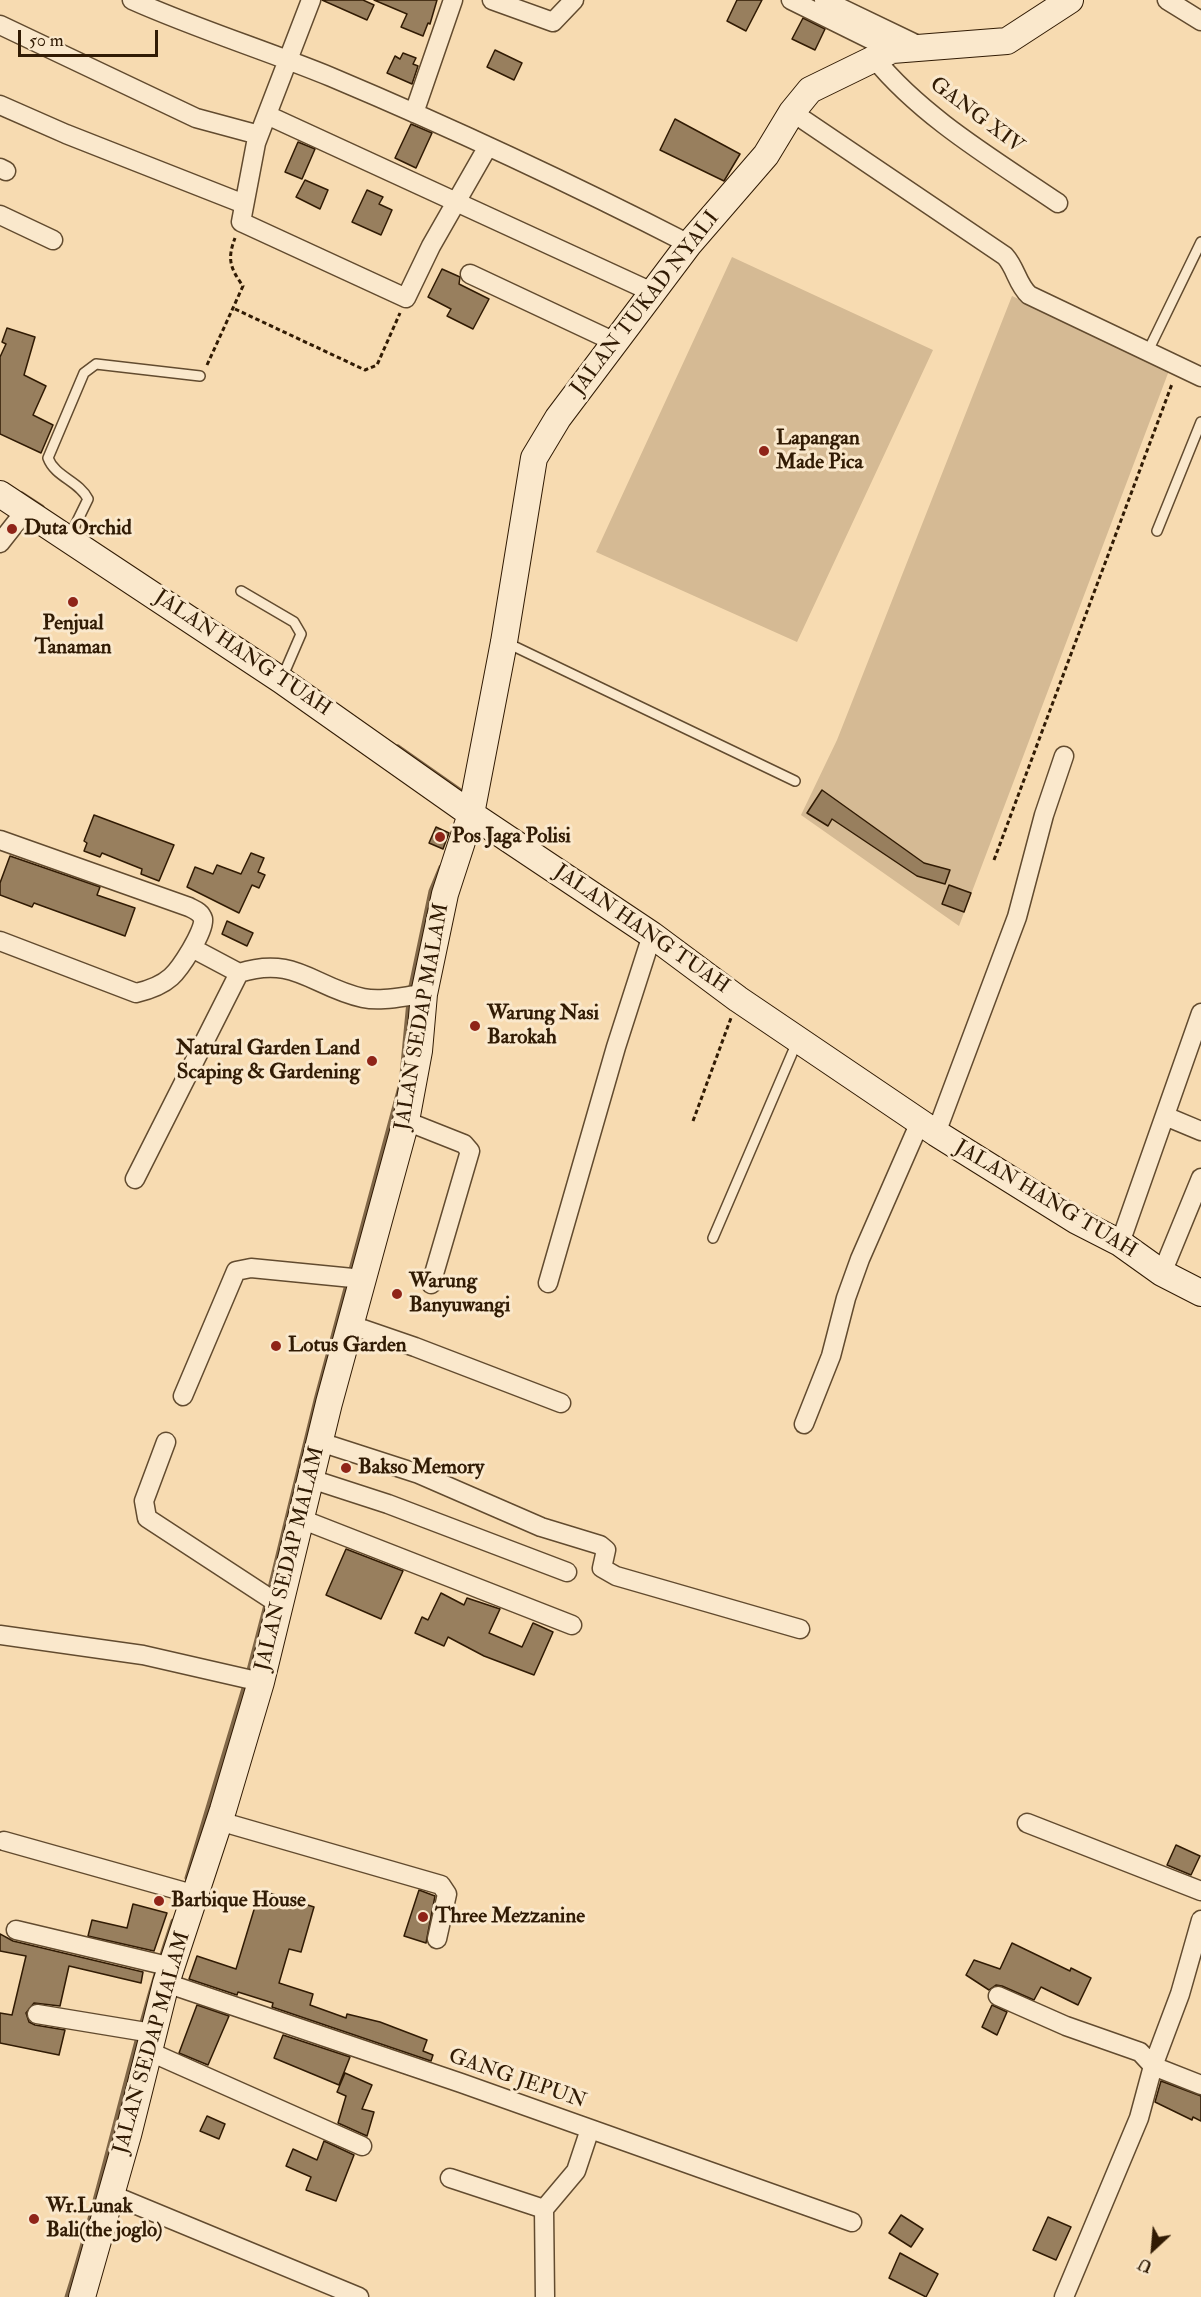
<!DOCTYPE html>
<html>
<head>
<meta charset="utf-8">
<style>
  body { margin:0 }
  #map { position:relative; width:1201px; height:2297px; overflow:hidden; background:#f7dbb1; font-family:"IM FELL Double Pica",serif }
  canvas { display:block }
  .north { position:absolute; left:1123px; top:2219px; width:60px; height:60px; -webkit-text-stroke:4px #fae8cc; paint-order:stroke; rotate:206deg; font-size:16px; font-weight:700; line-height:24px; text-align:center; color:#311b04 }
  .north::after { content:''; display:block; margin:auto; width:21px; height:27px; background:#311b04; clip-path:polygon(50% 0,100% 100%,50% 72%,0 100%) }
  .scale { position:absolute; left:18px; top:30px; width:140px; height:27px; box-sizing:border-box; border:3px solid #311b04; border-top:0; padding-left:8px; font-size:18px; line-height:21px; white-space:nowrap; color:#311b04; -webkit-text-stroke:4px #fae8cc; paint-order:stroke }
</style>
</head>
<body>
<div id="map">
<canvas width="1201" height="2297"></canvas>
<div class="north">U</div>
<div class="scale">50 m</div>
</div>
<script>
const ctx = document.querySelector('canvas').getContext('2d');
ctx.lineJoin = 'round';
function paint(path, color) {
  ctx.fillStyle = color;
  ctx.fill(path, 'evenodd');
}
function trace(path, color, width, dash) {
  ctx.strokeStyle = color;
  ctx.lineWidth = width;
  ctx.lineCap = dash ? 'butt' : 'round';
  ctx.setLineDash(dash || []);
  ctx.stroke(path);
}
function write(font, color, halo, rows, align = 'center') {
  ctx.font = font + ' "IM FELL Double Pica",serif';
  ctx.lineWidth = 6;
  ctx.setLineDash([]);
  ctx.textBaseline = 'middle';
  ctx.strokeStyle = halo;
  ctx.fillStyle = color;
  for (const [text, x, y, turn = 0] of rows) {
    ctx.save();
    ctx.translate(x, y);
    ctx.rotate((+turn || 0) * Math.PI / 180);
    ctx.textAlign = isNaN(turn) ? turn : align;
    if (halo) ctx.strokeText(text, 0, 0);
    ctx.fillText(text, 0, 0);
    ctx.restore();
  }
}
const green = new Path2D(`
  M732,257L933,350L797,642L596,552Z
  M1012,296L1170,368L959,926L801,815L837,740Z`);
const stream = new Path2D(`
  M22,494L42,507
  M398,747L465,794
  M410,991L431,891L441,867
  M402,1075L409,1001
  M269,1592L316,1400L400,1087
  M187,1878L247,1678L267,1601
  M67,2297C107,2172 131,2044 173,1921`);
const building = new Path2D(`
  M322,0H363L374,5L367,20Z
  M374,0H437L430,24L428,23L423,36L401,27L407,14Z
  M737,0H762L746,31L727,21Z
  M803,18L825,29L815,50L792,39Z
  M495,50L522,63L514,80L487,67Z
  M403,53L416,58L413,64L418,66L412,84L387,73L395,56L400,59Z
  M675,119L740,154L724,181L660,150Z
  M411,124L432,133L416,168L395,158Z
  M298,142L315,149L302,179L285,172Z
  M305,180L328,190L320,209L296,197Z
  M367,190L383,197L379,204L392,210L381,235L352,222Z
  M442,269L460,277L459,284L489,299L473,329L447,316L451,309L428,297Z
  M7,328L35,337L24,375L46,386L33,415L53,425L41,453L0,434V357L6,344L2,342Z
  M822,790L924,863L950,870L945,884L917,876L832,819L828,826L807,813Z
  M94,815L174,845L159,881L141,874L142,869L102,853L100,857L84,851L87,843L84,841Z
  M436,827L449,833L443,849L429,843Z
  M251,853L264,858L258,872L265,875L259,888L252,885L239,913L187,887L195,867L213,874L217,865L241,874Z
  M10,856L100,887L97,895L135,908L125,936L34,903L32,907L0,895V883Z
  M949,885L971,893L964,912L942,904Z
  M227,921L253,933L247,946L222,934Z
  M346,1549L403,1571L381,1619L326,1595Z
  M441,1593L464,1605L467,1598L500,1609L489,1633L522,1647L533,1623L553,1632L534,1675L484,1656L448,1637L444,1646L415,1633L422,1617L428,1620Z
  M1176,1845L1200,1856L1191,1875L1167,1865Z
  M260,1890L314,1907L301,1952L289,1949L279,1983L313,1994L310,2005L346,2018L347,2014L380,2022L427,2040L423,2051L433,2055L431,2061L272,2007L273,2003L238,1992L237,1995L189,1979L197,1956L236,1969Z
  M419,1890L435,1896L426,1943L404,1936Z
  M133,1904L167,1913L154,1951L88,1936L92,1920L127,1928Z
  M0,1934L13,1941L143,1972L141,1983L69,1966L60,2006L34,2003L26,2013L29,2022L35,2025L65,2030L59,2055L0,2043V2013L12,2015L26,1956L0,1951Z
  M1012,1943L1070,1971L1071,1968L1091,1978L1078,2005L1041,1987L1034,2000L1002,1986L996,1985L989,1990L966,1975L974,1960L1000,1969Z
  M197,2005L229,2016L208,2065L179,2053Z
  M992,2005L1007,2012L997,2035L982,2027Z
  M283,2035L350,2057L339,2085L274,2058Z
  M345,2073L372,2085L362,2109L374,2112L367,2136L338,2123L346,2096L337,2092Z
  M1161,2081L1201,2096V2121L1193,2117L1192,2120L1155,2102Z
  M207,2116L225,2124L219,2139L200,2131Z
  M324,2141L354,2155L336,2201L306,2190L311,2177L286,2166L293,2149L317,2160Z
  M901,2215L923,2229L911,2247L889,2233Z
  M1048,2217L1071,2227L1056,2260L1033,2250Z
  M900,2253L938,2274L926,2297L889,2278Z`);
const path = new Path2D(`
  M235,309L365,370L377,365L400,313
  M207,365L243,286C230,268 227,259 235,238
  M994,860L1172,384
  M693,1121L731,1018`);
const lane = new Path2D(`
  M1148,351L1201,242
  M1157,531L1201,422
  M69,538L88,499C79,481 55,477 48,458L84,373L96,364L200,376
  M241,591L294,622L301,634L282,678
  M505,642L795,781
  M713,1238L797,1042`);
const street = new Path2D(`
  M132,0C197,29 265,50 331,77C452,128 572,184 689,244
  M311,0L256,143L241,222L406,298L431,246L487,148
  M492,0L553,22L574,0
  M791,0L892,50
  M824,0L922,47
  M1167,0L1201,21
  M0,25L196,118L259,135
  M874,58C923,118 995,160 1058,203
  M0,105L66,134L244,204
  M792,112L1005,256C1016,268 1017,284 1029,295L1201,377
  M414,113L453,0
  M267,115L652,292
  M0,168L6,171
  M0,215L53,240
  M470,274L617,343
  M0,543L26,510
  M0,840L189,907C195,910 201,912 203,919C205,931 180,969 171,977C161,986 149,990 136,993L0,941
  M192,948L239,973
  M1165,1116L1201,1131
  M406,1121L464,1144L470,1151L431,1284
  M936,1133L1017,917L1044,815L1064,756
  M135,1179L239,973C295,955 313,987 363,998C382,1002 404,996 424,994
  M1120,1243L1201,1013
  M1162,1273L1201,1178
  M548,1283L616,1047L652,935
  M351,1325L415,1347L561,1403
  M183,1396L236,1271L251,1268L363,1279
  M804,1424L831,1356L846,1298L860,1259L920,1122
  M166,1442L144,1501L147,1518L280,1605
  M320,1442L419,1474L541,1527L600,1545L606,1550L602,1568L616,1576L800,1629
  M311,1479L388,1504L567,1572
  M301,1519L572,1625
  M0,1635L143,1655L261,1682
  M219,1821L441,1885L447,1894L437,1939
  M1027,1823L1201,1891
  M4,1841L196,1895
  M16,1930L172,1967
  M166,1983L461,2083L852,2222
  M998,1996L1066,2026L1140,2052L1153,2066L1201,2085
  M37,2014L152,2033
  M148,2051L362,2146
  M450,2178L544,2209L545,2297
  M110,2194L359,2297
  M544,2209L576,2171L590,2129
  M1064,2297L1139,2118L1153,2066L1180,1994L1201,1920`);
const secondary = new Path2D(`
  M0,494L281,680L471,814L652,935L738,999L936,1133L1077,1221L1120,1243L1162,1273L1201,1293
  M82,2297L128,2135L166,1983L223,1810L261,1682L329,1403L406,1121L419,1051L424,994L445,894L471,814L504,642L534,458L558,418L689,244L766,155L792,112L810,90L892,50L1007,41L1070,0`);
const markers = [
  [764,451,6,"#8f2418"],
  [12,529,6,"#8f2418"],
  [73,602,6,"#8f2418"],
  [440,837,6,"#8f2418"],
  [475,1026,6,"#8f2418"],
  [372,1061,6,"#8f2418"],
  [397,1294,6,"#8f2418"],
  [276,1346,6,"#8f2418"],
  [346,1468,6,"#8f2418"],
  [159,1901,6,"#8f2418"],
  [423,1917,6,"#8f2418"],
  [34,2219,6,"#8f2418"]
];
const streetNames = [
  ["GANG XIV",976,116,37],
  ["JALAN TUKAD NYALI",646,304,-52],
  ["JALAN HANG TUAH",242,654,34],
  ["JALAN HANG TUAH",641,930,35],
  ["JALAN SEDAP MALAM",423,1017,-80],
  ["JALAN HANG TUAH",1045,1200,31],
  ["JALAN SEDAP MALAM",291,1559,-76],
  ["JALAN SEDAP MALAM",153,2043,-74],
  ["GANG JEPUN",517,2080,19]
];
const poiNames = [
  ["Lapangan",776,439],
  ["Made Pica",776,463],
  ["Duta Orchid",24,529],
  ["Penjual",73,624,"center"],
  ["Tanaman",73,648,"center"],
  ["Pos Jaga Polisi",452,837],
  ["Warung Nasi",487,1014],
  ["Barokah",487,1038],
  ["Natural Garden Land",360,1049,"right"],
  ["Scaping & Gardening",360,1073,"right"],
  ["Warung",409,1282],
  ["Banyuwangi",409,1306],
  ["Lotus Garden",288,1346],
  ["Bakso Memory",358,1468],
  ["Barbique House",171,1901],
  ["Three Mezzanine",435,1917],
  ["Wr.Lunak",46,2207],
  ["Bali(the joglo)",46,2231]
];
paint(green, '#d5ba94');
trace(stream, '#806748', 5);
paint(building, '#987f5e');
trace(building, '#311b04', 1.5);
trace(lane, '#624b2f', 12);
trace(street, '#624b2f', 21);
trace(secondary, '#311b04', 28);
trace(path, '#311b04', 3, [4.5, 3]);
trace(lane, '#fae8cc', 9);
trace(street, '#fae8cc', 18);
trace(secondary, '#fae8cc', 26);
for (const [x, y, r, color] of markers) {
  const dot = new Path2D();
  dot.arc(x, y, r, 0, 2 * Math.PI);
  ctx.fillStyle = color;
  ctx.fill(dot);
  trace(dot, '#fae8cc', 2);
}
write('21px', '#311b04', '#fae8cc', streetNames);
write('bold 21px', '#311b04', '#fae8cc', poiNames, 'left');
</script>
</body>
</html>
